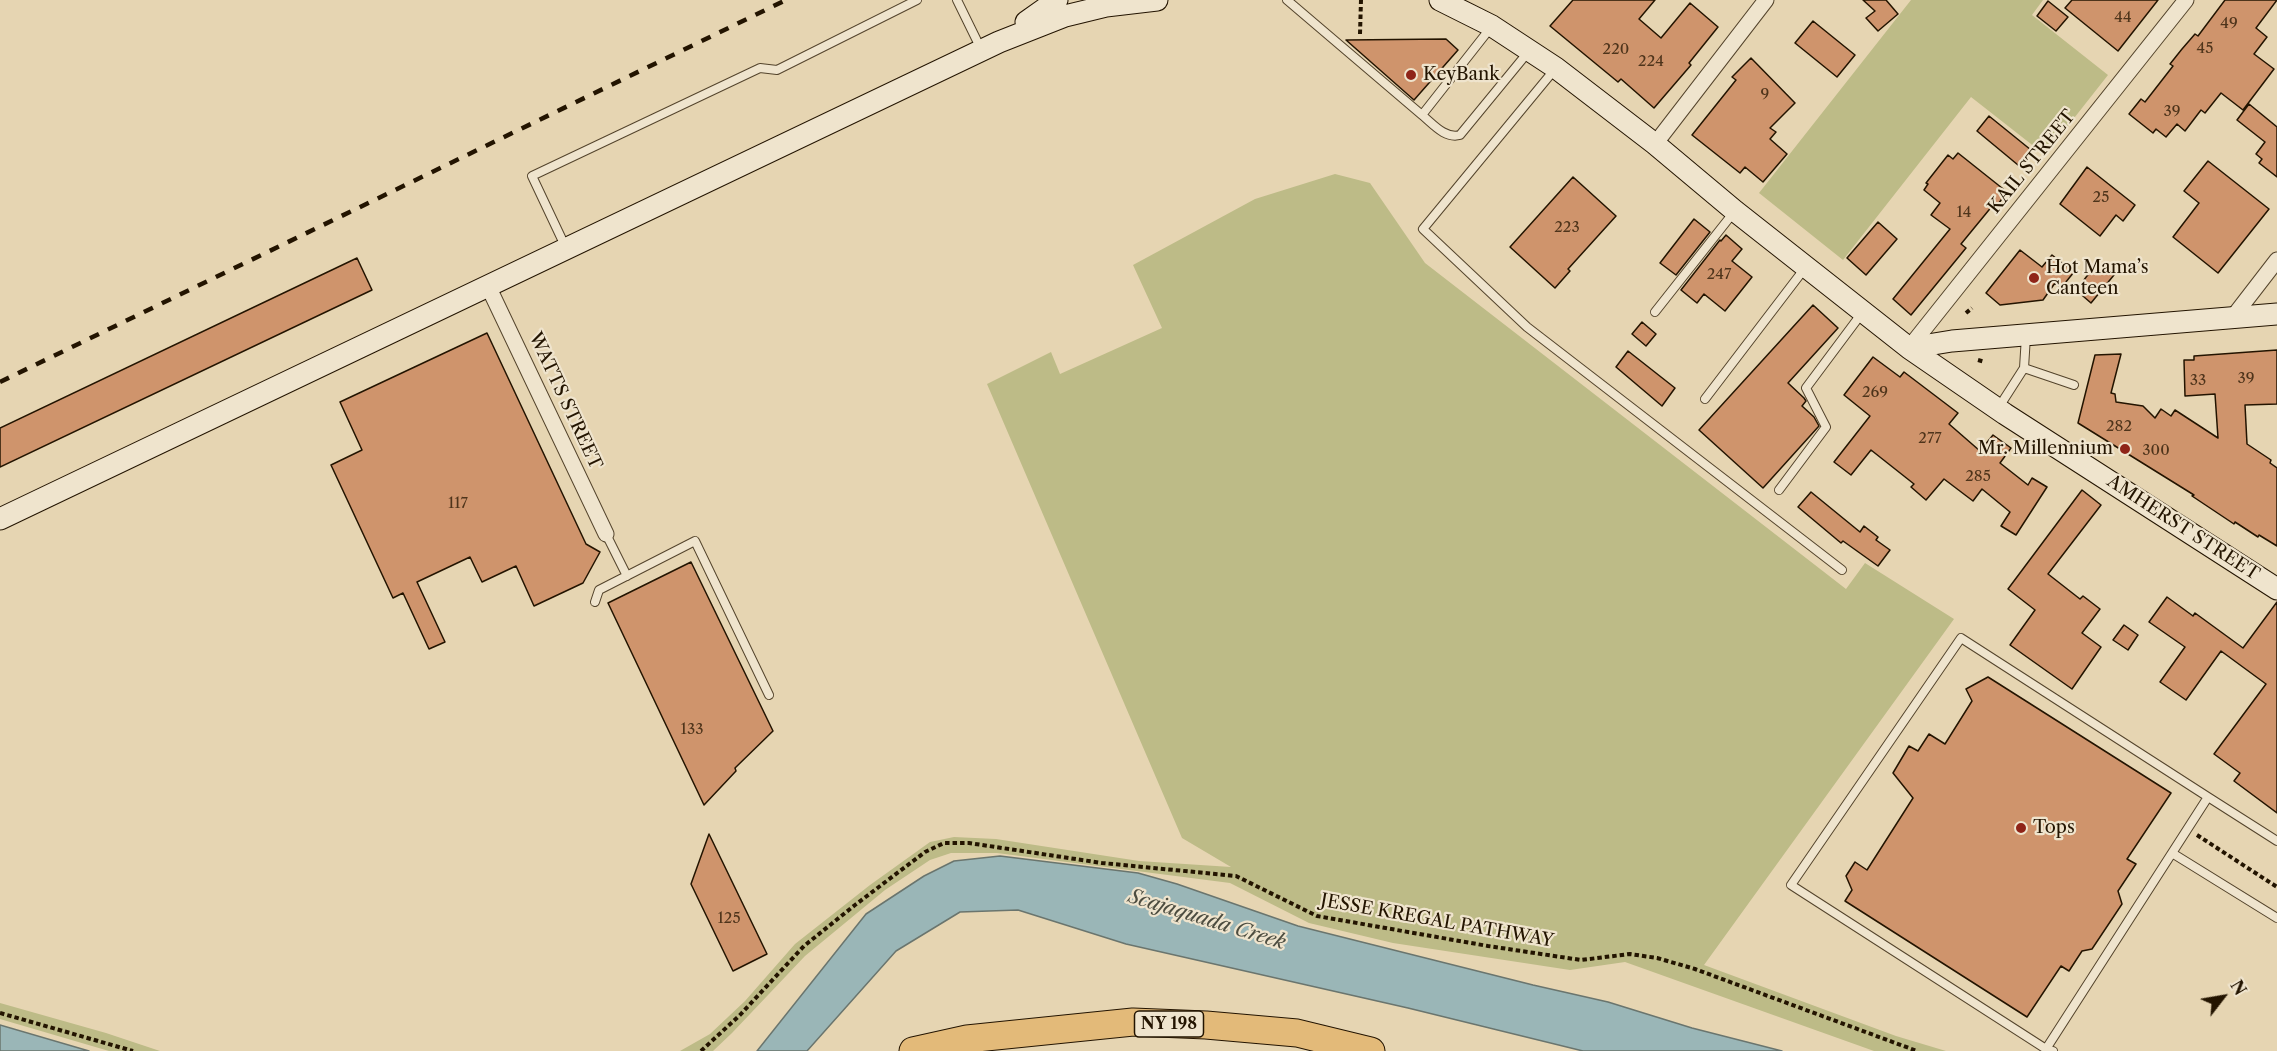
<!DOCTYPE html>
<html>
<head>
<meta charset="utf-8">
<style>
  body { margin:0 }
  #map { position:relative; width:2277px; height:1051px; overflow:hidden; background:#e6d5b2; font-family:"Libre Caslon Text",serif }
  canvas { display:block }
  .north { position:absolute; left:2193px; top:967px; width:60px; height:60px; -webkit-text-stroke:4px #efe4cd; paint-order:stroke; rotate:59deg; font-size:16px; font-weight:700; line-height:24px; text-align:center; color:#231400 }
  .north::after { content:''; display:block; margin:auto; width:21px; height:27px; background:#231400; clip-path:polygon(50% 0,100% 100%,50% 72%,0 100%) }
</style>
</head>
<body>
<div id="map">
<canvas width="2277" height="1051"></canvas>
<div class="north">N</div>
</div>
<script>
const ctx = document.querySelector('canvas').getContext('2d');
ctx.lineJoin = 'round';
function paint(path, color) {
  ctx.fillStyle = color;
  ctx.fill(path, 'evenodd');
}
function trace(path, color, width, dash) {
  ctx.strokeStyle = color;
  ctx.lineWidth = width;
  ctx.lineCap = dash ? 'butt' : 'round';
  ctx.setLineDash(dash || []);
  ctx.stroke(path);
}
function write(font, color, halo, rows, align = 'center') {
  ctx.font = font + ' "Libre Caslon Text",serif';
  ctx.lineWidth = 4.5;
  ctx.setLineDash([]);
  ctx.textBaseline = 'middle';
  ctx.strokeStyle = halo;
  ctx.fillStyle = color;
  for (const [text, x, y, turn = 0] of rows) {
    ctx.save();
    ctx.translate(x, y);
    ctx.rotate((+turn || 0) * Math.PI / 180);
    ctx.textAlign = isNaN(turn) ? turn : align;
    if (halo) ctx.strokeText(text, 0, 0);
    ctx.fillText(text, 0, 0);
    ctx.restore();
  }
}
const green = new Path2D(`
  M1911,0H2043L2032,15L2108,75L2045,155L1971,97L1843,260L1759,193Z
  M1335,174L1370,183L1425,263L1846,589L1865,563L1954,619L1704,965L1896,1036L1946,1051H1874L1625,962L1570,970L1393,943L1309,923L1230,883L997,853H951L930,860L885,890L805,956L732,1033L713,1051H680L710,1034L745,1001L795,944L870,885L930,842L954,837L996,839L1139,861L1231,867L1182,838L987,384L1051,352L1060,374L1162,328L1133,265L1255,199Z
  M0,1003L106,1033L160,1051H109L0,1019Z`);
const water = new Path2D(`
  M1000,856L1138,873L1177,884L1298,926L1533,985L1608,1002L1692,1028L1782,1051H1583L1408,1008L1126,944L1018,910L960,912L896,951L807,1051H757L866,914L924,876L954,861Z
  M0,1025L89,1051H0Z`);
const building = new Path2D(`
  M1573,0H1655L1639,19L1661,38L1690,3L1718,27L1689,63L1691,65L1654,108L1621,79L1618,82L1550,26Z
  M1863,0H1886L1898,14L1878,31L1866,18L1875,11Z
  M2072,0H2158L2118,51L2065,8Z
  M2225,0H2277L2256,28L2267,37L2254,54L2274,69L2243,110L2221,93L2205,113L2201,110L2185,131L2177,124L2166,137L2156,129L2153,133L2129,114L2141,99L2145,102L2173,66L2170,64L2182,49L2195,34L2198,36Z
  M2048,1L2068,17L2056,31L2037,16Z
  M1813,21L1855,55L1837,77L1795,43Z
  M1446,39L1458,50L1414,100L1346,40Z
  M1751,58L1795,103L1770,128L1776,132L1770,139L1787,154L1763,182L1745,167L1740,173L1692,135L1736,80L1732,77Z
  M2249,104L2277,127V177L2259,163L2262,159L2256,154L2265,142L2237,120Z
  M1989,116L2031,150L2018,165L1977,131Z
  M1958,153L2007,192L1996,207L1993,205L1961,244L1966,248L1911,315L1893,299L1950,229L1931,215L1940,203L1924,190L1928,184L1926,183L1948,155L1953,159Z
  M2208,161L2269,209L2218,273L2173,237L2199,203L2184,191Z
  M2087,167L2135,205L2123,221L2116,215L2100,236L2060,204Z
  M1573,177L1616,216L1568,269L1570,271L1555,288L1510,247Z
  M1694,219L1710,232L1676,275L1660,263Z
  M1878,222L1897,239L1866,275L1847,258Z
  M1726,235L1742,249L1732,261L1752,277L1725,311L1704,294L1697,303L1681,290L1720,240L1721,241Z
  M2020,250L2042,267L2052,255L2074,272L2061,288L2055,283L2043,300L2000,305L1986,293Z
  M357,258L372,290L0,467V428Z
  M2098,262L2114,275L2091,303L2076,290Z
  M1813,305L1838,328L1788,383L1804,398L1806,401L1802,406L1814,417L1819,426L1763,488L1699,430Z
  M1642,322L1656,334L1646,346L1632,334Z
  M487,333L586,544L600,552L583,583L534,606L516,566L482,582L470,557L417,582L445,642L429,649L403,593L393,598L331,465L362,450L340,402Z
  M2277,350V404L2245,405L2247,444L2271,460L2270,463L2277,468V546L2259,535L2258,537L2235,522L2234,524L2192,496L2194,495L2078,423L2095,355L2121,354L2111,393L2115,394L2116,402L2143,406L2155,418L2161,409L2171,416L2175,410L2218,438L2215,394L2185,396L2184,360H2194V356Z
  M1628,351L1675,388L1662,406L1616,367Z
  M1873,357L1900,377L1904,372L1958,413L1949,424L1980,451L1993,435L2011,448L2000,463L2028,485L2032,478L2047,487L2016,535L2001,526L2010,512L1982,489L1973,501L1944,479L1926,500L1911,487L1914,484L1871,450L1851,475L1834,462L1870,416L1844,395Z
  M2082,490L2101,505L2048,574L2080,599L2083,596L2100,609L2082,633L2101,647L2072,689L2010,645L2035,610L2008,589Z
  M1811,492L1860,532L1864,526L1878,537L1876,540L1890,550L1878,566L1843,541L1841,543L1798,507Z
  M691,562L773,731L735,768L736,771L704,805L608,603Z
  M2167,597L2193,616L2195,613L2243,648L2277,602V813L2234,781L2240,773L2214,754L2266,684L2221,651L2186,700L2160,682L2185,647L2149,622Z
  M2124,625L2138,635L2128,650L2113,640Z
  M1988,677L2171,793L2127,859L2136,864L2118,891L2122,904L2092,949L2082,951L2069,971L2061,966L2027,1017L1845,901L1852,890L1846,876L1855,862L1867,870L1913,798L1893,773L1909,746L1918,751L1929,734L1945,744L1972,701L1966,689Z
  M709,834L767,954L733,971L691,884Z`);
const path = new Path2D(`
  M1360,34L1361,0
  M1966,313L1972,308
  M1978,360L1985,362
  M2197,835L2277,887
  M0,1013L133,1051
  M701,1051L740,1015L804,946L855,905L925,852L944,843H969L1102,863L1236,876L1317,916L1488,946L1581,960L1630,954L1657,958L1695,969L1917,1051`);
const lane = new Path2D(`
  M957,0L981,49
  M1287,0L1422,115L1492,26
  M1555,69L1423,229L1527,327L1842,570
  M1422,115C1433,124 1445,139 1460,135L1529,51
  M566,248L532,176L760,68L777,70L917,0
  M1655,312L1734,212
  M2024,368L2074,385
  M1705,399L1805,268
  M1999,407L2024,368L2026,336
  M1779,490L1826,427L1806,388L1862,313
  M606,534L627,576
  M595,602L599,590L695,541L769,695
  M2172,853L2277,918
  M2046,1049L1791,885L1961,638L2208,797
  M2053,1051L2046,1049L2208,797L2277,841`);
const street = new Path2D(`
  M1655,144L1766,0
  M488,286L606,534
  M2233,317L2277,260
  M1909,348L2186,0`);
const secondary = new Path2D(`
  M1440,0L1492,26L1556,68L1655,144L1735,211L1909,348L2005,414L2277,589
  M1026,22L1057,0
  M1909,348L1952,341L2277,314
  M0,519L999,42L1065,16L1106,6L1157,0`);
const highway = new Path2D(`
  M913,1051L967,1039L1133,1022L1206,1025L1297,1033L1371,1051`);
const rail = new Path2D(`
  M0,382L786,0`);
const markers = [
  [1411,75,6,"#8f2418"],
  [2034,278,6,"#8f2418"],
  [2125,449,6,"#8f2418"],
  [2021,828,6,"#8f2418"]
];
const numberNames = [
  ["44",2123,18],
  ["49",2229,24],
  ["45",2205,49],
  ["220",1616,50],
  ["224",1651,62],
  ["9",1765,95],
  ["39",2172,112],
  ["25",2101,198],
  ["14",1964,213],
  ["223",1567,228],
  ["247",1719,275],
  ["39",2246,379],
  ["33",2198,381],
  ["269",1875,393],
  ["282",2119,427],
  ["277",1930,439],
  ["300",2156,451],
  ["285",1978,477],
  ["117",458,504],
  ["133",692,730],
  ["125",729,919]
];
const shields = [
  [1169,1024,69]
];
const shieldNames = [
  ["NY 198",1169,1024]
];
const poiNames = [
  ["KeyBank",1423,75],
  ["Hot Mama’s",2046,268],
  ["Canteen",2046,289],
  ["Mr. Millennium",2113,449,"right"],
  ["Tops",2033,828]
];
const streetNames = [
  ["KAIL STREET",2032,162,-51],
  ["WATTS STREET",565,401,65],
  ["AMHERST STREET",2183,528,33],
  ["JESSE KREGAL PATHWAY",1437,921,10]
];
const waterNames = [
  ["Scajaquada Creek",1207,920,17]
];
paint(green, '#bdbb87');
paint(water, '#9ab6b7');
trace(water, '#6a756e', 1.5);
paint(building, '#cf946c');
trace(building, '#231400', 1.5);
trace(lane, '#54442c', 10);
trace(street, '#54442c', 17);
trace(secondary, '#231400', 23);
trace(highway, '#231400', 29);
trace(path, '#231400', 4, [4.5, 3]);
trace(lane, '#efe4cd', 8);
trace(street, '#efe4cd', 15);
trace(secondary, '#efe4cd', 21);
trace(highway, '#e3ba79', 27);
trace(rail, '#231400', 4.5, [10, 10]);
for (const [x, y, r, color] of markers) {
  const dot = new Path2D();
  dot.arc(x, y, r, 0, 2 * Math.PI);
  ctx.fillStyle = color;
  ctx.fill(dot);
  trace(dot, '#efe4cd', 2);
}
write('15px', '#4e341b', null, numberNames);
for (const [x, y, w] of shields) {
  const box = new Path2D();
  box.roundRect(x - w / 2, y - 13, w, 26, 4.5);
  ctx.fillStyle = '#efe4cd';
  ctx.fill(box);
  trace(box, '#231400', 1.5);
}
write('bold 16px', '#231400', null, shieldNames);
write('18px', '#231400', '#efe4cd', poiNames, 'left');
write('18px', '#231400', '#efe4cd', streetNames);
write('italic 20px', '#4d4d40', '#efe4cd', waterNames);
</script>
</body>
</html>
